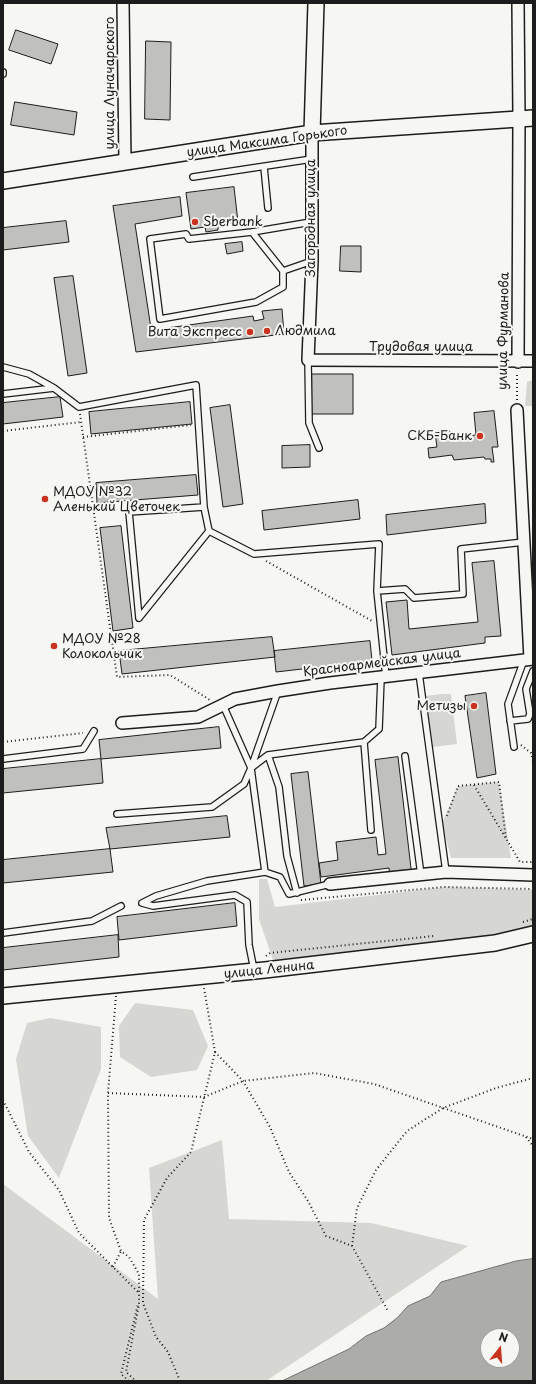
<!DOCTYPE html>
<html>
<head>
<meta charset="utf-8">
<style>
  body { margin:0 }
  #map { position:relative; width:536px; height:1384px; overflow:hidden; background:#f6f6f2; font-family:"Playpen Sans",sans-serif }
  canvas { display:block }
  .frame { position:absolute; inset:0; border:4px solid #1c1c1c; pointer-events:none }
  .north { position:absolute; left:480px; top:1328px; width:40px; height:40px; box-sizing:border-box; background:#f6f6f2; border:1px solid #9f9f9c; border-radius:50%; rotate:17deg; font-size:11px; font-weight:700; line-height:16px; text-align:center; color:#1c1c1c }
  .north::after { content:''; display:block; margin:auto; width:14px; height:18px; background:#c8321e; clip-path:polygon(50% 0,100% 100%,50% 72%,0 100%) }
</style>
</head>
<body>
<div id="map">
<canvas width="536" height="1384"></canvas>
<div class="frame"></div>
<div class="north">N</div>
</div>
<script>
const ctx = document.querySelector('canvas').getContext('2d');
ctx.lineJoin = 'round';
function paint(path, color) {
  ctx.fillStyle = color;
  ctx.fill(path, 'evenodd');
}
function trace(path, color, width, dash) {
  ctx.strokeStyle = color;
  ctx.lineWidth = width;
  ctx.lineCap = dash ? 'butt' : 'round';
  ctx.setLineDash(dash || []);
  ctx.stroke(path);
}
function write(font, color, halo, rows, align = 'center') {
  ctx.font = font + ' "Playpen Sans",sans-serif';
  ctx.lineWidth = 4;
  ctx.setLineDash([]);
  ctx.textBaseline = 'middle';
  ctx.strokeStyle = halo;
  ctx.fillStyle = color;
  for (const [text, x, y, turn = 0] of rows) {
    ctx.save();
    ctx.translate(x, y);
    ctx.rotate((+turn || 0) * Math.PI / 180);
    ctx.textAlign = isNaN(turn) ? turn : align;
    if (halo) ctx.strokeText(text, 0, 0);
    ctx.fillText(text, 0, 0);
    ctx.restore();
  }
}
const green = new Path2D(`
  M533,380V406H525L527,382Z
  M441,694H451L457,744L433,747L426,696Z
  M499,782L511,858H451L442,823L458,786Z
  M259,879H267L275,907L446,887L533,890V928L502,937L274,963L259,919Z
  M135,1003L193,1010L208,1046L197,1070L151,1077L120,1057L119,1026Z
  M50,1018L101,1027V1069L59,1178L28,1136L16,1059L27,1023Z
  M222,1140L229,1219L371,1223L468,1246L266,1381H3V1184L158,1299L149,1168Z`);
const water = new Path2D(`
  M533,1259V1381H282L349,1349L366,1336L384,1328L397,1318L408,1306L430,1296L441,1282L516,1261ZM488,1336H512V1360H488Z`);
const building = new Path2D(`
  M16,30L58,44L51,64L9,50Z
  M146,41L171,42L170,120L145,119Z
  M15,102L77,112L74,135L11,125Z
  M234,187L238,222L218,225V230L206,232L205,227L191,229L186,193Z
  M180,197L182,216L135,224L152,335L159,334L160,329L253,316L254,321L264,319L262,311L282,309L284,334L136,352L113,206Z
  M66,221L69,242L3,250V228Z
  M242,242L243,251L227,254L225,244Z
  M341,246H361V272L340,271Z
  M73,276L87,373L68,376L54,278Z
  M312,374H353V414H312Z
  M60,397L63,417L3,424V403Z
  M190,402L192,424L91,434L89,412Z
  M230,405L243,504L223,507L210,408Z
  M494,411L498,447H492L494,462H491V459H485L484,457L454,460L452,455L429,458L428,448L437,447L435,433L450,431L451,437L476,435L474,413Z
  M310,445V467L282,468V446Z
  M196,475L198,495L97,503L96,483Z
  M358,500L360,519L264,530L262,511Z
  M485,504L486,523L387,535L386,515Z
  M121,526L133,628L113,631L100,528Z
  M494,561L501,636L485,637V643L392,655L386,602L407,600L409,629L478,622L472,563Z
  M272,637L275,657L122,674L119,651Z
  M370,641L372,661L276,672L274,651Z
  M486,693L496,774L477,778L465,696Z
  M219,727L221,748L101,759L99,740Z
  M398,757L412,877L390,879L389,868L321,877L319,863L338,860L336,842L376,837L378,855L386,854L375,760Z
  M101,759L103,783L3,793V769Z
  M308,772L321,884L304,886L291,774Z
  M227,816L230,837L110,849L106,828Z
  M110,849L113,872L3,883V860Z
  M235,903L237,926L119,940L117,917Z
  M118,935L119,957L3,970V948Z`);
const path = new Path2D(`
  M517,400V373
  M80,414L117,677L170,675L210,700
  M3,431L81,422
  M83,437L191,425
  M266,561L372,621
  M3,742L83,733
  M521,745L531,753L533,761
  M474,785L520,862H533
  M447,816L458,786L499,782L506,839
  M301,900L444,887L533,889
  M523,922L533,919
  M266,956L270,953L434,936
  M116,996L108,1093L109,1218L121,1251L129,1257L139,1274V1304L126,1372L136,1381
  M215,1052L243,1081L270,1127L289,1172L308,1201L326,1236L352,1246L388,1311
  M108,1093L204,1097L243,1081L314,1073L374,1084L533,1139
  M3,1100L29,1152L59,1190L79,1233L139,1293
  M526,1137L533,1146
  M352,1246L357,1208L376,1170L407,1131L443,1108L496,1088L533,1078
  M113,1267L121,1251
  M129,1381L121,1374L138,1304
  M180,1381L168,1352L156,1337L143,1303L144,1220L167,1178L191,1152L215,1052L204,988`);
const lane = new Path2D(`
  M3,72V74
  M264,167L268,208
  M193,177L312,159
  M252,232L283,271L312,261
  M283,271V287L256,302L160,319L150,239L186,234L189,239L252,232L311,222
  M308,360L309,423L319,448
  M3,367L29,374L54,388
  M3,394L54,388L79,407L196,385L204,507L209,531L254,554L379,544L377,591L386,677
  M377,591L405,589L414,598L463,594L461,549L524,542
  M139,618L129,512L204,507
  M139,618L209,531
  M419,673L446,872
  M223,705L251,768L278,691
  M510,721L528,719L530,714L526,689L533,671
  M364,742L371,830
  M514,747L508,704L524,660
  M268,755L279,787L287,856L297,893
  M405,756L421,875
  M3,759L83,749L94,731
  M117,814L212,807L244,784L251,768
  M265,872L251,768L268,755L364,742L379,729L381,678
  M3,933L92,921L121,906
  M254,970L249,945L247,902L235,895L153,906L142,903L156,896L207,881L265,872L280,877L289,894L330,884`);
const street = new Path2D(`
  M123,3L125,163
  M312,133V261L308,360L533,361
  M518,362L519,119L518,3
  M517,410L530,659
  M122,723L198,717L235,699L278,691L330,683L533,659
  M330,884L446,872L533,875`);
const secondary = new Path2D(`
  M312,133L316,3
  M3,181L312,133L533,118
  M3,996L265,970L495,943L533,934`);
const markers = [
  [195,222,4,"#c8321e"],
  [267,331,4,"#c8321e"],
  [250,332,4,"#c8321e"],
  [480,436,4,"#c8321e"],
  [45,499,4,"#c8321e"],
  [54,646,4,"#c8321e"],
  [474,706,4,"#c8321e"]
];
const streetNames = [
  ["улица Луначарского",110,83,-90],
  ["улица Максима Горького",267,142,-8],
  ["Загородная улица",311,218,-90],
  ["улица Фурманова",504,331,-89],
  ["Трудовая улица",421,347],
  ["Красноармейская улица",382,663,-7],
  ["улица Ленина",269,970,-6]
];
const poiNames = [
  ["Sberbank",203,222],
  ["Людмила",275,331],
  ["Вита Экспресс",242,332,"right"],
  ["СКБ-Банк",472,436,"right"],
  ["МДОУ №32",53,492],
  ["Аленький Цветочек",53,507],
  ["МДОУ №28",62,639],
  ["Колокольчик",62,654],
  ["Метизы",466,706,"right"]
];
paint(green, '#d6d6d2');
paint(water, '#acaca9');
trace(water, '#727271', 1);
paint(building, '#c0c0bd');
trace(building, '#1c1c1c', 1);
trace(lane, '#1c1c1c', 8);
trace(street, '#1c1c1c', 14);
trace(secondary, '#1c1c1c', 18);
trace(path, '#1c1c1c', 2, [1, 3]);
trace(lane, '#f6f6f2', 5.5);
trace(street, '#f6f6f2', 11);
trace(secondary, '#f6f6f2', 15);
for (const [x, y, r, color] of markers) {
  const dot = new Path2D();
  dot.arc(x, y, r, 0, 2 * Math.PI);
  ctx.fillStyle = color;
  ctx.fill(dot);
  trace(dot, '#f6f6f2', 1.5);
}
write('13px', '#1c1c1c', '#f6f6f2', streetNames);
write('13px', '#1c1c1c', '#f6f6f2', poiNames, 'left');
</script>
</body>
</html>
